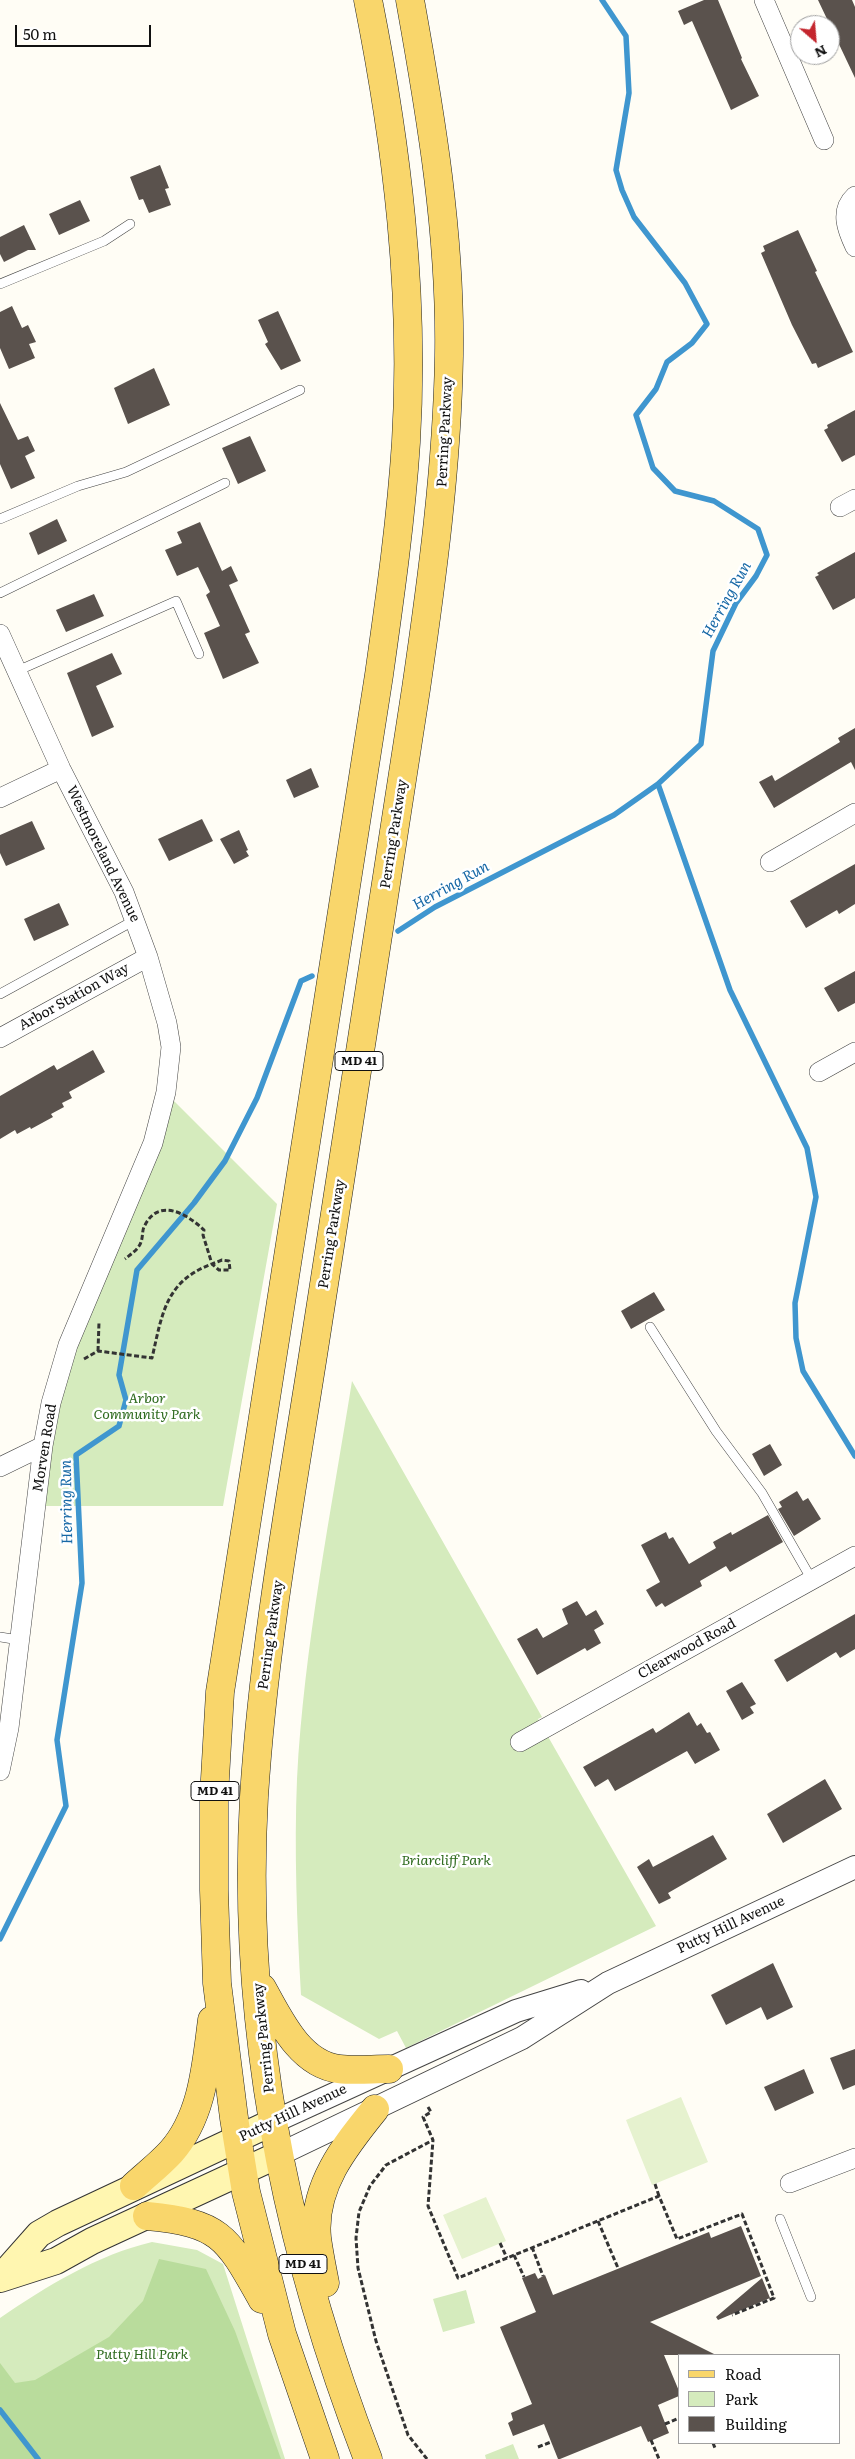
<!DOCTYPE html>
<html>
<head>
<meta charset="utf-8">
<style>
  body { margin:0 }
  #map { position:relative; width:855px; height:2459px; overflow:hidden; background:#fffdf5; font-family:Literata,serif }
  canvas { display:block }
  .legend { position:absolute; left:678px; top:2354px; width:162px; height:90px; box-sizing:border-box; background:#fff; border:1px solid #a0a0a0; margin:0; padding:6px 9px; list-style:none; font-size:15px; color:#111 }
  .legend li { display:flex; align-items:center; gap:10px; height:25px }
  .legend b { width:25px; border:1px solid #a0a0a0 }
  .north { position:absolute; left:790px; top:15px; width:50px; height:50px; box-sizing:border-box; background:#fff; border:1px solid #a0a0a0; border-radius:50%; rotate:153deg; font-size:14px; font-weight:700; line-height:20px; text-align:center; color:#111 }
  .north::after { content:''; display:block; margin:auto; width:18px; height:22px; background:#c4262e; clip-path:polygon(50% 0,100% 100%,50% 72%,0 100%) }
  .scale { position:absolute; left:15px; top:25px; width:136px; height:22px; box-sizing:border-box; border:2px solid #111; border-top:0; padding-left:6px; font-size:15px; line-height:18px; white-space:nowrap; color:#111; -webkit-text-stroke:4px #fff; paint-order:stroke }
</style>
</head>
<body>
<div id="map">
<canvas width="855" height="2459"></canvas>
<ul class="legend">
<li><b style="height:6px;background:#f9d66b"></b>Road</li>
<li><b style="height:14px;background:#d5ebbd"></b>Park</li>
<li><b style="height:14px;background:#5a524d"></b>Building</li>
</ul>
<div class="north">N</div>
<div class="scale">50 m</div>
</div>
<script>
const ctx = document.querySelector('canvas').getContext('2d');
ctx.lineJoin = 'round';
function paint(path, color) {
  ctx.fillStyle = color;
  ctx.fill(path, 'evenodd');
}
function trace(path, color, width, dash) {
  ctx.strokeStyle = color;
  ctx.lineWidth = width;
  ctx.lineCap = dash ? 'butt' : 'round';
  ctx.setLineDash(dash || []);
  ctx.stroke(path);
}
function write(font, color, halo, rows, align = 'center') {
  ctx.font = font + ' Literata,serif';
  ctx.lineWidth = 5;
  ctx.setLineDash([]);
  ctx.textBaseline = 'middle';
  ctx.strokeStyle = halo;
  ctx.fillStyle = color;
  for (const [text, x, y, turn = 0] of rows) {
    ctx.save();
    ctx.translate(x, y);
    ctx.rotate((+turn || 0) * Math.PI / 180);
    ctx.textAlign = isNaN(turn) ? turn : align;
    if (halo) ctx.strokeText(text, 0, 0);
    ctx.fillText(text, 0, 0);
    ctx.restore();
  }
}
const green = new Path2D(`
  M173,1100L277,1204L223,1506H45L56,1382Z
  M352,1381L542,1717L538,1719L656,1926L406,2048L397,2031L379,2039L301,1995C297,1923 294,1851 297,1779C304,1646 331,1513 352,1381Z
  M152,2242L197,2250L223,2264L285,2459H0V2318C47,2286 97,2255 152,2242Z
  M466,2290L475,2323L443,2332L433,2299Z
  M513,2444L519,2459H486L485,2455Z`);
const forest = new Path2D(`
  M159,2259L206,2269L235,2331L281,2459H0V2363L15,2383L35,2380L109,2337L143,2301Z`);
const pitch = new Path2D(`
  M681,2097L708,2162L652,2185L626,2120Z
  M486,2197L506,2241L462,2259L443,2215Z`);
const stream = new Path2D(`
  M658,784L730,990L807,1148L816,1197L795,1303L796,1338L803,1371L855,1456
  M398,931L435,907L614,815L658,784L701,744L713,651L736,603L756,576L767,555L758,529L714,501L675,491L653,468L636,415L656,389L667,362L692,343L707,324L685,283L634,217L622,190L616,170L629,93L626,36L602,0
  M0,1939L66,1806L57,1740L82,1583L76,1455L119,1426L126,1400L119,1375L137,1270L194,1203L225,1161L257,1098L301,981L312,976
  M0,2410L38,2459`);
const building = new Path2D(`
  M704,0H718L742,58L741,59L759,96L731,110L692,21L684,25L678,11Z
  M818,0H852L855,7V78Z
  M160,165L169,188L165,189L171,205L149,213L143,199L139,200L130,177Z
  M80,200L90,221L59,235L49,214Z
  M24,225L36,250H28L4,262L0,254V237Z
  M798,230L817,271L815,272L853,352L818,368L816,363L812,364L792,325L761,253L765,251L763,246Z
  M12,306L22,328L28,325L36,342L29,344L35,358L9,369L0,348V312Z
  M278,311L301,361L281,370L265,344L268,342L258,320Z
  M154,368L170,405L128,424L114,388Z
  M0,403L18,440L28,436L35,451L25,456L35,478L11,489L0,464Z
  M855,410V455L842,462L824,430L828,428L827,425Z
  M250,436L266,471L238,484L222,448Z
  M57,519L67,541L38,555L29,533Z
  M200,522L222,571L231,566L238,581L229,585L250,632L245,634L259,663L223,679L204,633L220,626L206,595L210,592L198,567L177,576L165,550L182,543L177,532Z
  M855,552V598L833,610L815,577L819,575L817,573Z
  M94,594L104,616L66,632L56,610Z
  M112,653L122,674L96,686L114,727L92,737L67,673Z
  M855,728V770L851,762L774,808L759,782L772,775L775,781L840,742L838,738Z
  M311,768L319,787L294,798L286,780Z
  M202,819L213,841L169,861L158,839Z
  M32,821L45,849L6,866L0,853V835Z
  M239,830L248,850L246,851L249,856L234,864L220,839Z
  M855,864V904L839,914L837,910L806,928L790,901Z
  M59,903L69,925L34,941L24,919Z
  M855,971V1003L838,1012L824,988Z
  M93,1050L105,1072L69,1092L72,1098L62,1103L64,1107L51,1114L53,1117L31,1129L30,1127L17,1134L15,1130L0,1139V1096L54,1065L57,1070Z
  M654,1292L665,1310L631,1329L621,1311Z
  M770,1444L782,1465L764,1476L752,1454Z
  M797,1491L803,1501L808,1498L821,1519L794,1536L778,1509L782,1507L779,1502Z
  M768,1515L783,1542L730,1572L726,1566L700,1581L702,1586L665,1607L662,1603L656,1607L646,1590L660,1582L641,1545L666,1532L669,1539L673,1537L689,1564L716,1548L713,1542L731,1532L732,1535Z
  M577,1601L586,1616L596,1610L604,1624L594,1630L601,1643L587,1651L585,1648L537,1675L517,1639L537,1628L543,1638L568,1624L562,1609Z
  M855,1614V1649L840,1658L836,1652L787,1682L774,1660Z
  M742,1682L756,1704L750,1707L754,1713L742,1720L726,1691Z
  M689,1712L697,1726L701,1723L707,1733L710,1732L720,1750L695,1764L687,1751L615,1791L608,1779L595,1787L583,1767L653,1728L656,1733Z
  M825,1779L842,1809L783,1843L767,1814Z
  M713,1835L727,1859L668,1893L671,1898L659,1904L637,1867L649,1859L653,1867Z
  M773,1963L793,2007L767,2020L761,2007L726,2025L711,1995Z
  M855,2049V2085L843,2090L830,2058Z
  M804,2069L814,2093L775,2111L764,2087Z
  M741,2226L761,2276L650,2322L716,2355H664L679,2391V2396L658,2405L669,2433L648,2442L641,2426L560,2459H558L544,2424L513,2436L508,2423L513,2420L511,2413L532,2404L500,2327L536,2312L522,2278L535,2273L538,2279L545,2275L553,2295L709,2232L711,2238Z
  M762,2278L770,2298L718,2320L716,2317Z`);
const path = new Path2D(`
  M98,1351L99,1322
  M84,1359L98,1351L152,1358C162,1315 165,1281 212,1264L219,1270H230L229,1261L222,1260L212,1264L203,1235L204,1230C186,1213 158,1197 144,1227C142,1231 143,1237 141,1242C139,1249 131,1254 125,1259
  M428,2107L431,2112L423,2117L433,2140L428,2206L458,2278L659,2196L677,2239L742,2214L774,2298L732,2315
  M655,2184L659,2196
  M598,2221L618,2268
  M500,2243L507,2258
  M532,2247L543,2276
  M514,2255L524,2277
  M665,2424L679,2418
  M651,2440L659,2459
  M713,2443L715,2448
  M538,2447L551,2442
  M427,2459L408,2435L376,2341L358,2268L356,2238L359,2212L370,2186L386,2165L433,2140`);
const service = new Path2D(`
  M0,284L104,241L130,224
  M0,519L78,486L126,472L300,390
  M0,593L225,483
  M17,671L176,601L199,654
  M0,994L135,920
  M650,1327L716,1431L762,1493L812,1580
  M0,1637L19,1640
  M780,2219L811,2297`);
const minor = new Path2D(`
  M764,0L824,140
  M855,196C839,211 847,230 855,247
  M840,507L855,499
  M0,634L61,769L124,892L148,957L167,1023L171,1047L166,1092L153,1143L68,1345L51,1403L43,1446L9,1728L0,1771
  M0,798L61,769
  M770,862L855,813
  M0,1038L148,957
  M819,1072L855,1052
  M0,1467L43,1446
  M520,1742L855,1556
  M790,2183L855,2158`);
const tertiary = new Path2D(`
  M273,2122L516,2011L581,1991
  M278,2155L522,2038L608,1983L855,1867`);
const secondary = new Path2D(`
  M0,2278L39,2234L58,2223L273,2122
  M0,2279L56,2261L92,2241L278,2155`);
const primary = new Path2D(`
  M262,1988C279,2018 299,2064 339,2069C355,2071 372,2069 389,2069
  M134,2186C146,2175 160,2164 171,2152C203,2116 206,2065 212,2020
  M147,2216C221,2223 227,2237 262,2299
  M325,2283C322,2268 319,2253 317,2238C312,2187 345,2146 375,2109
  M325,2459L282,2334L246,2192L234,2118L217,1983L214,1890V1796L220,1692L379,675C390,597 401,520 406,442C415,293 397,146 368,0
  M368,2459C286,2248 241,2024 254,1797C264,1638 294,1480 318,1323C351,1112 383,901 416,689C432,579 447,468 449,356C451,236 431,117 410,0`);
const shields = [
  [359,1061,48],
  [215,1791,48],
  [303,2264,48]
];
const shieldNames = [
  ["MD 41",359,1061],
  ["MD 41",215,1791],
  ["MD 41",303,2264]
];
const streetNames = [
  ["Perring Parkway",445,432,-87],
  ["Perring Parkway",394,834,-81],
  ["Westmoreland Avenue",103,854,64],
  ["Arbor Station Way",74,997,-29],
  ["Perring Parkway",332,1234,-81],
  ["Morven Road",45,1448,-81],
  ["Perring Parkway",271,1635,-82],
  ["Clearwood Road",687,1649,-29],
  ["Putty Hill Avenue",731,1925,-25],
  ["Perring Parkway",264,2038,-96],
  ["Putty Hill Avenue",293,2113,-25]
];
const parkNames = [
  ["Arbor",147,1399],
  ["Community Park",147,1415],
  ["Briarcliff Park",446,1861],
  ["Putty Hill Park",142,2355]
];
const waterNames = [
  ["Herring Run",727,600,-61],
  ["Herring Run",451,886,-29],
  ["Herring Run",67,1502,-91]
];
paint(green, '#d5ebbd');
paint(forest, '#b9dc9c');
paint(pitch, '#e6f2cf');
trace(stream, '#3f96cf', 5.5);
paint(building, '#5a524d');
trace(service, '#444', 10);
trace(minor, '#444', 20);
trace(tertiary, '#444', 24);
trace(secondary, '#333', 28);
trace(primary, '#222', 29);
trace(path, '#333', 3, [5, 2.5]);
trace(service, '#fff', 9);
trace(minor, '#fff', 19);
trace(tertiary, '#fff', 22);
trace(secondary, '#fff6b0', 26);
trace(primary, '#f9d66b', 28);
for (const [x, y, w] of shields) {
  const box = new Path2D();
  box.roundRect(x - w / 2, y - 9.5, w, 19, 4);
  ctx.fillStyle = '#fff';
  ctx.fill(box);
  trace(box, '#111', 1);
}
write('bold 12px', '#111', null, shieldNames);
write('14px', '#111', '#fff', streetNames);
write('italic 14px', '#2f6b1f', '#fff', parkNames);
write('italic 15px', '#1768a6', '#fff', waterNames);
</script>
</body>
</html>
